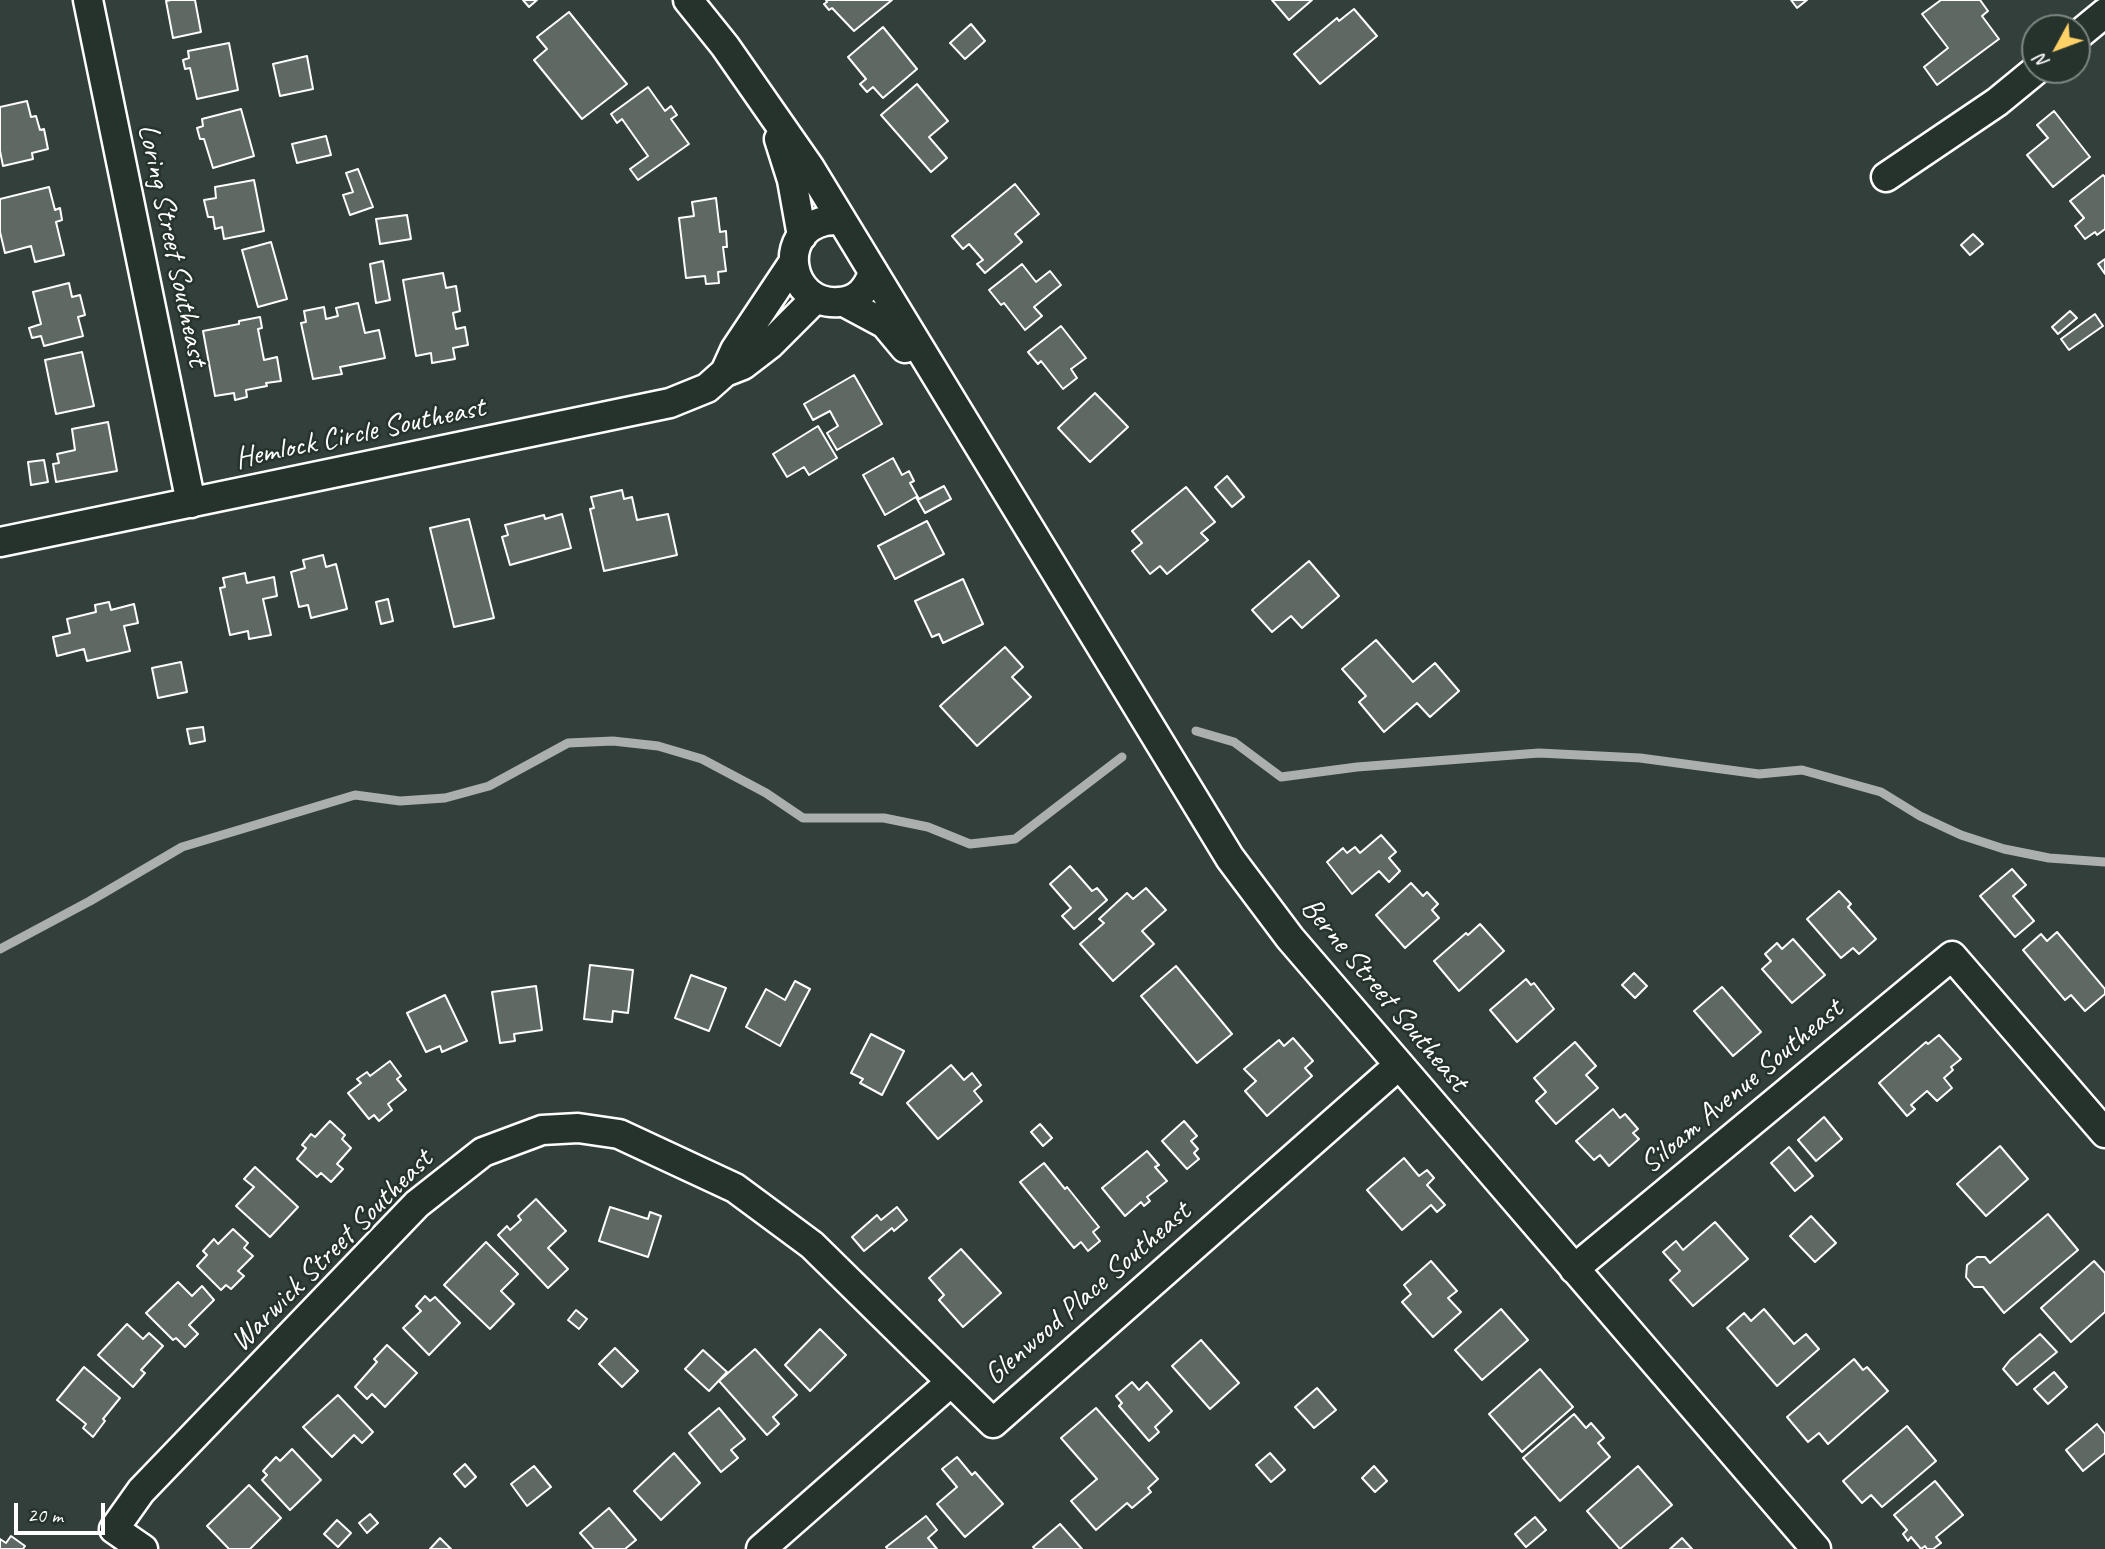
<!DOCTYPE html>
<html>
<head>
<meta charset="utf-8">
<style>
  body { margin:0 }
  #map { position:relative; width:2105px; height:1549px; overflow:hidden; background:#333f3a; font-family:Caveat,sans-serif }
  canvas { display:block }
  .north { position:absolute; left:2021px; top:14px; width:70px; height:70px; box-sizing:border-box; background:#26332d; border:2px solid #7d8581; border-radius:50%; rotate:229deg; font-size:19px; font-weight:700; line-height:28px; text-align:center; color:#fff }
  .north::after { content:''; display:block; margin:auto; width:24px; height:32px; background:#ffd166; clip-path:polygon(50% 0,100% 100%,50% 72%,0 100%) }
  .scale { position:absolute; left:14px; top:1503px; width:91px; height:32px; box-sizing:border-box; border:4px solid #fff; border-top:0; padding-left:9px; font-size:21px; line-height:24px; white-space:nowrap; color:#fff; -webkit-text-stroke:5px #26332d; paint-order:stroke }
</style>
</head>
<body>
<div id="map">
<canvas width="2105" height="1549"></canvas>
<div class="north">N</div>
<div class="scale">20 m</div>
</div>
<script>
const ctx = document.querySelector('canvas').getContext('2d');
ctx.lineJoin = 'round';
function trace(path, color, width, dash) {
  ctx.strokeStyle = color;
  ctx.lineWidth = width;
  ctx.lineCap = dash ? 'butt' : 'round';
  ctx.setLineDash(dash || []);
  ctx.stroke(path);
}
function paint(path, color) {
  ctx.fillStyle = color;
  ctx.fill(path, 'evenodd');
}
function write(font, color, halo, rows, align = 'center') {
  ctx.font = font + ' Caveat,sans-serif';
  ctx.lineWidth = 5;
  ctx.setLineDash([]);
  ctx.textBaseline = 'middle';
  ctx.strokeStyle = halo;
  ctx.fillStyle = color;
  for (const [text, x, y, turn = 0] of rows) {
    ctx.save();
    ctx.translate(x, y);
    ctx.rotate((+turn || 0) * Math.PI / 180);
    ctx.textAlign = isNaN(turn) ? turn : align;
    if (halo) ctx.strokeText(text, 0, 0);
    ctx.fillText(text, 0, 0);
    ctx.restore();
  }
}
const stream = new Path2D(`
  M1196,731L1234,742L1281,777L1357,767L1539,753L1640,758L1759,774L1802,770L1881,792L1920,816L1961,835L2004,849L2049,858L2105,862
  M0,949L90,901L182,847L355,795L400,801L445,798L489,786L568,743L613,741L658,746L702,759L766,793L803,818H884L928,827L970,844L1015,839L1122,757`);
const building = new Path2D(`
  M171,0H195L201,32L173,38L166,1Z
  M523,0H537L529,7Z
  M826,0H892L854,31L832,8L829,10L824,4L827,2Z
  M1272,0H1312L1289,20Z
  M1791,0H1807L1797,8Z
  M1941,0H1980L1988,11L1982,16L1999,39L1937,85L1924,67L1948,48L1922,14Z
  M1354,9L1377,36L1320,84L1294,54L1337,18L1339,21Z
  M569,12L627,84L582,119L534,60L547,49L537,37Z
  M971,24L985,41L965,59L950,43Z
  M883,27L917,69L883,98L873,87L867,92L860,84L866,79L848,57Z
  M229,43L238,90L197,99L190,68L185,69L183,60L189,58L188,51Z
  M307,56L313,89L280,96L273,64Z
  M917,84L948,121L929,137L947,158L931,172L881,115Z
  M648,87L665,111L671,106L677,115L671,119L689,144L638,180L630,169L648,156L622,119L617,123L611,114Z
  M27,101L31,117L36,116L40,130L44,129L48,149L32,153L33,159L3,166L0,151V107Z
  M241,109L254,156L213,168L204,139H200L197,128L203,126L202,119Z
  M2054,111L2090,157L2053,187L2027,155L2048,138L2037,125Z
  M326,136L331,155L297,163L292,144Z
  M358,169L373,207L350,215L343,195L353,192L346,173Z
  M2103,175L2105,177V229L2097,235L2095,232L2085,239L2075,226L2084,218L2070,201Z
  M254,180L264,231L224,239L222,227L215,229L213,217H208L204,200L216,198L215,187Z
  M1015,184L1039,214L1015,234L1022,242L985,273L977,264L983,260L969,244L963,249L952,236Z
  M49,187L55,210L60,208L62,220L56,222L64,255L35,262L31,246L5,253L0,232V199Z
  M716,198L720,232L726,231L727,247H723L726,271L718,272L719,283L706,284L705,276L686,278L679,218L694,216L692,202Z
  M407,215L411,239L380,244L376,219Z
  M1973,234L1983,244L1970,255L1961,245Z
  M271,242L287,299L258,307L242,250Z
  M2105,259V274L2098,264Z
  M383,261L390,300L376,303L370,264Z
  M1022,264L1036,282L1050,271L1061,285L1034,307L1042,316L1025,330L1004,303L1001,305L989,290Z
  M443,273L446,288L456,286L460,311L453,313L456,329L465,327L468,345L453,348L455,359L432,363L431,353L416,356L403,280Z
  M69,283L72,297L80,295L85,315L78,317L83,336L44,346L41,336L32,338L29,328L41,324L33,292Z
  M358,303L365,333L379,330L385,358L340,367L342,374L313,379L301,323L306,322L304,311L324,307L326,319L338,316L336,308Z
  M2070,311L2077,318L2058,334L2052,327Z
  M2095,314L2103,326L2069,350L2061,339Z
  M260,317L262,328L258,329L264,360L277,357L281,381L266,383L267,386L246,390L247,397L235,400L234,393L215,396L203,331L239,324V321Z
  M1061,326L1086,358L1071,369L1077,378L1063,389L1041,361L1038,364L1028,352Z
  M82,352L94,406L56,414L45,360Z
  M854,375L882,424L837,450L827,433L838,426L830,411L813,420L804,404Z
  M1095,393L1128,427L1090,462L1058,428Z
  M108,422L117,471L56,482L53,464L59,463L57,454L75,450L72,429Z
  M818,426L837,458L809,475L804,467L787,477L773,454Z
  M893,458L902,475L909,471L914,481L910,483L919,499L944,486L951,499L925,513L916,497L885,515L863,475Z
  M44,460L48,482L31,485L28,462Z
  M1227,476L1244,497L1232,507L1215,487Z
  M1186,487L1215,522L1201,533L1208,540L1167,574L1160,566L1150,574L1132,551L1142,543L1132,531Z
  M622,490L624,499L632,497L637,520L668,514L677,555L604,571L590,509L594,508L591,497Z
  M562,514L571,548L510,565L502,537L508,535L505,525L544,515L545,519Z
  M469,519L494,618L454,627L430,528Z
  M927,521L944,554L895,579L878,546Z
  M323,555L326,567L336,564L347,609L311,618L308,605L299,607L291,572L305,568L303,560Z
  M1309,561L1339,596L1302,628L1291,616L1272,632L1252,610Z
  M245,573L247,583L274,577L277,596L263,599L271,635L249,639L248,631L230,635L220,588L225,587L223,578Z
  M963,579L983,624L943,643L939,634L932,637L915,601Z
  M388,599L393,621L381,624L376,602Z
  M109,602L111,610L134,604L138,623L124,626L130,651L87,661L84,649L57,656L53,637L70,633L67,619L96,612L95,605Z
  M1376,640L1413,682L1435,663L1459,691L1430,717L1417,703L1384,732L1359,702L1366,696L1342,669Z
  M1005,647L1023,667L1012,677L1031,697L977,746L940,706Z
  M181,662L187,692L158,698L152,668Z
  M203,727L205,741L190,744L187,729Z
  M1381,835L1396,852L1389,858L1400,871L1389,882L1379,871L1352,894L1327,862L1343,848L1347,853L1355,847L1360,853Z
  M1070,866L1092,891L1097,888L1107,900L1074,929L1062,916L1071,908L1050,884Z
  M2012,869L2026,885L2013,896L2034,921L2015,937L1980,896Z
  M1411,883L1423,896L1427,892L1438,904L1432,910L1439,918L1405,948L1376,915Z
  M1146,888L1166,910L1142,931L1154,944L1113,981L1080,944L1104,923L1099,919L1127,893L1133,899Z
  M1839,891L1851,904L1848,907L1876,939L1859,954L1853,948L1841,958L1807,919Z
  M1480,924L1504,951L1459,991L1434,961L1466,933L1468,935Z
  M2057,932L2105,989V994L2085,1011L2071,995L2065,1000L2023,950L2041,934L2047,941Z
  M1793,939L1825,975L1792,1003L1762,969L1771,961L1765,954L1777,943L1782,949Z
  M590,965L633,970L628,1013L613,1011L612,1022L584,1019Z
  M1176,966L1232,1034L1197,1063L1141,996Z
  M1634,973L1647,986L1635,998L1622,985Z
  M691,975L726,988L709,1031L675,1018Z
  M1526,979L1531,985L1534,983L1554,1009L1517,1042L1490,1010Z
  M795,981L810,989L780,1046L746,1027L766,989L785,1000Z
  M536,986L542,1030L514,1034L515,1041L500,1043L492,992Z
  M1722,987L1761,1032L1733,1056L1694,1011Z
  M445,995L467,1041L442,1052L440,1046L426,1052L407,1013Z
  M871,1034L904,1051L882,1095L860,1083L863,1079L851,1073Z
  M1939,1035L1961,1059L1951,1067L1953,1070L1944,1078L1952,1088L1937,1101L1927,1091L1911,1105L1915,1109L1907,1116L1879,1083L1926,1042L1928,1044Z
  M1293,1038L1313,1061L1305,1068L1312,1076L1267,1116L1245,1091L1256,1081L1244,1069L1279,1040L1284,1046Z
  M1575,1042L1596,1066L1586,1075L1598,1088L1556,1124L1536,1101L1546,1092L1534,1078Z
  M390,1061L401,1076L397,1079L406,1090L388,1104L392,1110L379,1121L374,1115L369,1119L348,1093L361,1083L357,1079L367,1072L370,1076Z
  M951,1065L964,1080L972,1073L981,1085L974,1091L982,1101L938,1139L907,1103Z
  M1613,1109L1620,1118L1625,1114L1638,1129L1633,1133L1639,1139L1609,1166L1600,1155L1594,1160L1576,1141Z
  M1824,1117L1842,1139L1816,1161L1798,1140Z
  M330,1121L345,1135L342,1139L351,1148L337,1164L343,1169L331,1182L321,1173L317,1177L297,1159L306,1148L302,1145L311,1134L315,1137Z
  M1184,1121L1197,1136L1191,1141L1198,1149L1194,1153L1199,1159L1187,1169L1162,1141Z
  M1040,1124L1052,1138L1043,1146L1031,1132Z
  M2000,1146L2028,1179L1986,1216L1957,1184Z
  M1789,1147L1813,1176L1795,1191L1771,1163Z
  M1147,1151L1159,1165L1155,1167L1167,1181L1147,1197L1150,1201L1144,1206L1141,1202L1125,1216L1102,1188Z
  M1404,1158L1419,1176L1427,1170L1434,1178L1427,1185L1445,1205L1437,1212L1431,1205L1402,1230L1367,1190Z
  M1044,1163L1065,1189L1067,1187L1099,1227L1093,1232L1100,1241L1088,1251L1081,1242L1074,1248L1020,1182Z
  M255,1167L298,1207L270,1237L236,1206L254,1187L244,1179Z
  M536,1199L566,1231L548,1248L568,1269L548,1288L498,1235L507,1226L510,1230L521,1220L518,1216Z
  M610,1207L648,1219L650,1212L661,1216L648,1257L599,1241Z
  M897,1207L907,1220L894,1231L892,1228L864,1251L852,1237L877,1215L881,1220Z
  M2048,1214L2078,1250L2004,1313L1983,1287H1974L1966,1277L1967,1265L1977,1257H1985L1990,1263Z
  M1811,1216L1836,1243L1815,1262L1790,1236Z
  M1715,1222L1748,1259L1693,1306L1670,1280L1680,1271L1663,1252L1676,1241L1683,1250Z
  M233,1229L248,1243L244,1248L253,1256L238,1271L244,1276L231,1289L226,1285L221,1290L197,1266L207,1255L203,1251L214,1239L218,1244Z
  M486,1242L518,1274L501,1291L514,1304L490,1329L444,1285Z
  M961,1249L1001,1293L963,1327L939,1300L944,1295L929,1278Z
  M1431,1261L1457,1291L1448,1298L1461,1312L1433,1337L1402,1302L1411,1294L1404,1285Z
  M2094,1261L2105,1273V1312L2071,1342L2041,1308Z
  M178,1282L192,1296L202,1286L214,1300L189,1325L198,1334L185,1347L176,1338L173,1340L146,1313Z
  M425,1296L430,1301L435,1297L460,1323L429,1355L403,1328L421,1311L416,1306Z
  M1501,1309L1528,1340L1482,1380L1455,1350Z
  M1764,1309L1794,1344L1806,1334L1819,1349L1777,1386L1727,1328L1744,1313L1751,1321Z
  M576,1310L587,1319L579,1329L568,1320Z
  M127,1324L143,1339L149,1333L163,1346L141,1370L145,1373L133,1387L98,1355Z
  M820,1329L846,1355L810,1391L785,1365Z
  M2040,1334L2057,1352L2017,1385L2003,1369L2010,1360Z
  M1201,1340L1239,1383L1210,1409L1172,1366Z
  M387,1345L417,1373L385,1407L372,1394L367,1399L355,1387L377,1362L374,1359Z
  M615,1348L638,1371L622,1387L599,1364Z
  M755,1349L797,1395L773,1417L779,1424L767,1435L719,1381Z
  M703,1350L727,1372L709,1391L685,1369Z
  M1854,1359L1863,1370L1867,1367L1888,1391L1828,1444L1819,1433L1808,1442L1787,1417Z
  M84,1367L120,1398L103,1419L105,1421L93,1437L83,1428L86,1424L57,1400Z
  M1540,1369L1573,1407L1522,1452L1489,1414Z
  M2054,1372L2067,1387L2048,1404L2034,1389Z
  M1132,1382L1139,1390L1147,1382L1172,1411L1155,1427L1159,1432L1149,1441L1119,1406L1122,1403L1116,1396Z
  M1317,1388L1336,1410L1314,1428L1295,1407Z
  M338,1395L373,1432L362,1443L354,1435L332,1457L303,1427Z
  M719,1408L745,1439L731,1450L738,1458L721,1472L689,1433Z
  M1096,1408L1158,1479L1148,1488L1151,1492L1132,1508L1127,1503L1096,1530L1071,1501L1097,1479L1061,1438Z
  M1574,1414L1586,1428L1591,1423L1604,1438L1598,1443L1610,1457L1560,1501L1523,1458Z
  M2097,1424L2105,1434V1453L2083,1471L2066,1450Z
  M1907,1426L1936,1461L1882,1507L1871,1495L1862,1503L1843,1481Z
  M292,1449L321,1480L290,1510L262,1480L267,1475L263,1471L276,1457L280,1461Z
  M674,1453L700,1483L661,1520L634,1491Z
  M1270,1453L1285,1470L1271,1482L1256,1465Z
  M957,1457L972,1475L975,1472L1003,1504L965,1537L937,1504L957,1487L942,1469Z
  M465,1464L476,1477L465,1487L454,1474Z
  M534,1466L551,1487L527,1506L511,1484Z
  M1374,1466L1387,1481L1375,1492L1362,1478Z
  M1638,1466L1672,1505L1620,1549L1587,1511Z
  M1935,1481L1963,1515L1936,1537L1941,1543L1933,1549H1927L1925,1546L1921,1549L1911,1537L1908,1541L1903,1534L1907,1530L1894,1515Z
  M249,1485L281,1518L250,1549H229L207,1526Z
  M609,1508L636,1540L625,1549H594L580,1533Z
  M370,1514L378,1523L367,1533L359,1523Z
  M926,1516L937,1530L928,1538L937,1549H888L886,1547Z
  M1535,1517L1546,1530L1526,1547L1515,1534Z
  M337,1520L351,1533L338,1547L324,1534Z
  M1060,1524L1082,1549H1035L1033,1547Z
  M11,1536L25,1546L23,1549H0V1539L6,1543Z
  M440,1538L451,1549H430Z
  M1682,1538L1692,1549H1670Z`);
const minor = new Path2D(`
  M88,0L191,503
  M688,0L725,46L810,168L1230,858L1290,938L1816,1549
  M2077,36L2105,13
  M779,139L792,180L802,236
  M1886,177L1997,102L2036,70
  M841,220C836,220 830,220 825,221C776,232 788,306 839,302C858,301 867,289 873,273
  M844,302L885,324L905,348
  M725,372L735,350L793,263
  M0,542L670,403L707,388L725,372L743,365L769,345L816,298
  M1574,1269L1952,956L2105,1133
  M143,1549L114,1529L141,1491L417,1204L483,1152L542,1130L578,1128L619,1134L735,1188L812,1245L993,1423L1399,1065
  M761,1549L951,1382`);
const streetNames = [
  ["Loring Street Southeast",172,245,78],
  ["Hemlock Circle Southeast",360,434,-12],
  ["Berne Street Southeast",1384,995,50],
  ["Siloam Avenue Southeast",1742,1087,-40],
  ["Warwick Street Southeast",332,1251,-45],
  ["Glenwood Place Southeast",1088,1294,-41]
];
trace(stream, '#abb0ae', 9);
paint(building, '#5f6964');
trace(building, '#fff', 2);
trace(minor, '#fff', 33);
trace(minor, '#26332d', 28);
write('30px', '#fff', '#26332d', streetNames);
</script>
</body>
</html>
